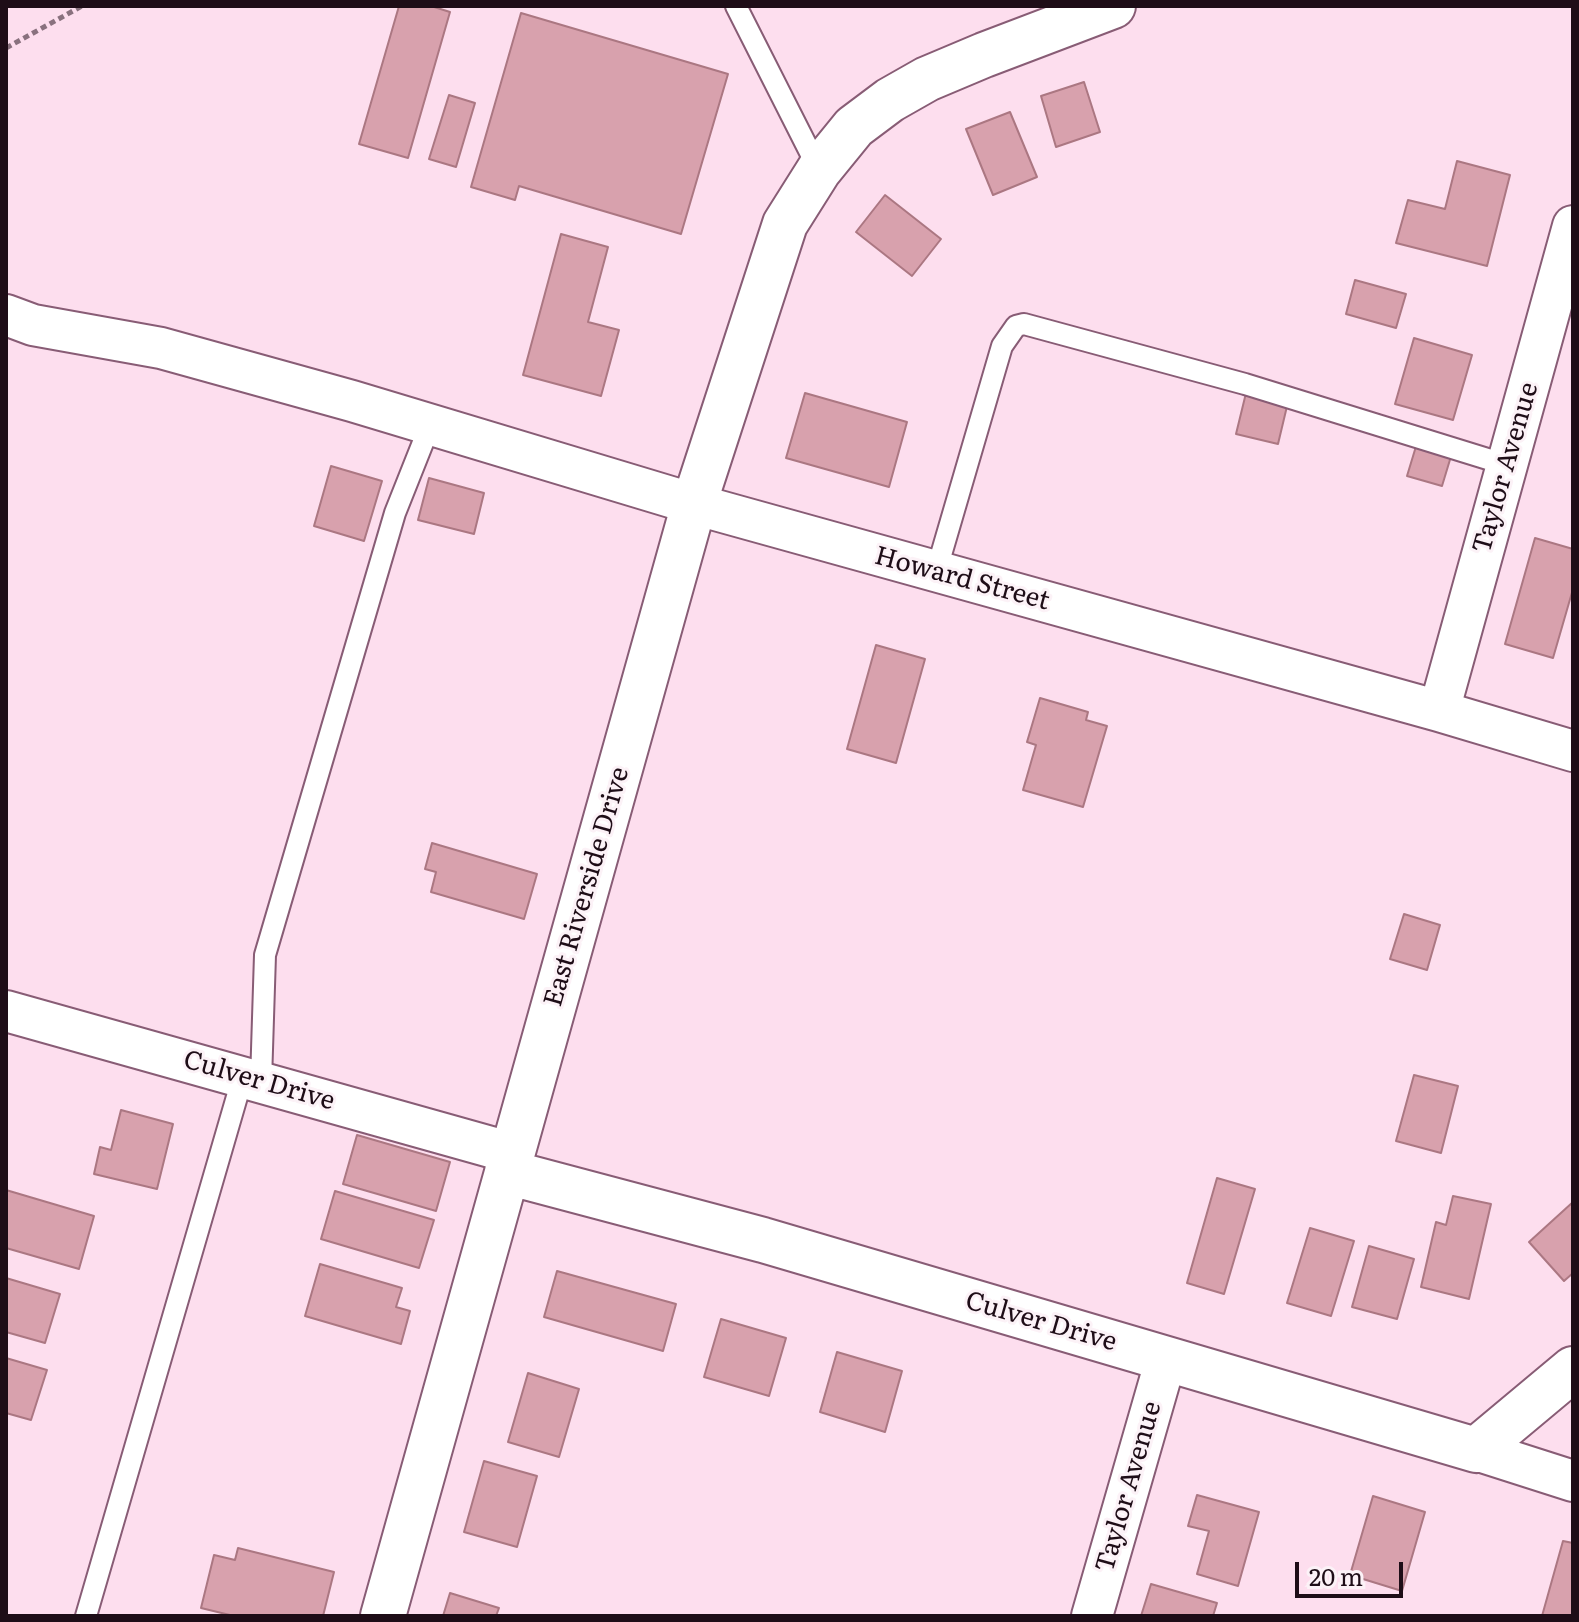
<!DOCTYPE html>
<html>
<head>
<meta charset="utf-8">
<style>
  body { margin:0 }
  #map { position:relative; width:1579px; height:1622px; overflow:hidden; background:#fddeee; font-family:Literata,serif }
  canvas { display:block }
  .frame { position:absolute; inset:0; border:8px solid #1e0d17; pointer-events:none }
  .scale { position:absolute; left:1295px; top:1562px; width:108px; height:36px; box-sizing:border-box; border:4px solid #1e0d17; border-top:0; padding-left:10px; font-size:24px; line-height:28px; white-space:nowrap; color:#1e0d17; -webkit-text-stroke:6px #fcf2f7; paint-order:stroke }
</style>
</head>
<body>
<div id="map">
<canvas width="1579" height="1622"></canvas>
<div class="frame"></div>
<div class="scale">20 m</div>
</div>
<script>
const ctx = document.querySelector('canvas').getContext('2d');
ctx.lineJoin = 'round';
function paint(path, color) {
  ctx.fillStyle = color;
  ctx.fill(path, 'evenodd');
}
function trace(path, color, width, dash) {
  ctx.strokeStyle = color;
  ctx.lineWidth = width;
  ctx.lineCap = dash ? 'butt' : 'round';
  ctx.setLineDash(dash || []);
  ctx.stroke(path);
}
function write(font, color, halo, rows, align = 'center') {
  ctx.font = font + ' Literata,serif';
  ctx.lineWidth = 6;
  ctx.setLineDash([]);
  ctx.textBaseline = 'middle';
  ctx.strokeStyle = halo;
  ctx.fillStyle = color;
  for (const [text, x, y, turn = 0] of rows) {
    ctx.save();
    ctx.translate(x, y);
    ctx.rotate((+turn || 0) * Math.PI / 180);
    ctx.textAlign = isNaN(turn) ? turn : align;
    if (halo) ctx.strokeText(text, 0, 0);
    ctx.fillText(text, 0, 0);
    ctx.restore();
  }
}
const building = new Path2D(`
  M399,6H431L450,12L408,158L359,144Z
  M521,13L728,74L681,234L519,186L515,200L471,187Z
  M1084,82L1100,132L1056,147L1041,96Z
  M449,95L475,103L456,167L429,159Z
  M1010,112L1037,177L993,195L966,129Z
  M1457,161L1510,175L1487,266L1396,243L1408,200L1445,209Z
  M885,195L941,239L912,276L856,232Z
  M561,234L608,247L588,322L619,330L601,396L523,375Z
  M1355,280L1406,294L1396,328L1346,314Z
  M1414,338L1472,355L1453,420L1395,404Z
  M805,393L907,422L889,487L786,458Z
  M1246,393L1288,402L1278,444L1236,434Z
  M1417,443L1452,453L1442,486L1407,476Z
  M331,466L382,481L364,541L314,526Z
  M429,478L484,493L474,534L418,520Z
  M1535,538L1573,549V589L1553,658L1505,644Z
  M876,645L925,659L896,763L847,749Z
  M1040,698L1088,712L1086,720L1107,726L1083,807L1023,790L1036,745L1027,742Z
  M432,843L537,874L524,919L431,892L436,872L425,869Z
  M1404,914L1440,925L1427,970L1390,959Z
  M1414,1075L1458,1086L1441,1153L1396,1141Z
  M121,1110L173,1124L157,1189L94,1174L100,1147L111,1150Z
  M357,1135L450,1162L436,1211L343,1184Z
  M1217,1178L1255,1189L1224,1294L1187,1283Z
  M6,1190L94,1216L79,1269L6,1248Z
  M335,1191L434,1220L419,1268L321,1239Z
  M1453,1196L1491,1204L1469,1299L1421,1287L1436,1222L1446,1225Z
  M1573,1202V1273L1564,1281L1529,1242Z
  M1310,1228L1354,1241L1331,1316L1287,1303Z
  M1369,1246L1414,1259L1397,1319L1352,1307Z
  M320,1264L402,1288L396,1307L410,1311L401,1344L305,1316Z
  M557,1271L676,1304L663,1351L544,1317Z
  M6,1278L60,1294L45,1343L6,1332Z
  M721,1319L786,1338L769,1396L704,1377Z
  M837,1352L902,1371L885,1432L820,1412Z
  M6,1358L47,1370L31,1420L6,1413Z
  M528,1373L579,1389L559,1457L508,1442Z
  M484,1461L537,1476L517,1547L464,1532Z
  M1197,1495L1259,1512L1238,1586L1197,1574L1209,1531L1188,1526Z
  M1373,1496L1425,1512L1402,1591L1350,1575Z
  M1563,1541L1573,1543V1616H1542Z
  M238,1548L334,1572L323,1616H234L201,1608L214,1555L235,1560Z
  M1151,1584L1217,1603L1213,1616H1141Z
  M450,1593L499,1608L496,1616H443Z`);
const path = new Path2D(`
  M6,48L82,6`);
const service = new Path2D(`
  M736,6L819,170
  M936,572L1002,346L1016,326L1024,324L1245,384L1507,465
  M261,1081L265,955L395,513L430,425
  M86,1616L243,1076`);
const minor = new Path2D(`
  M6,315L33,325L161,348L352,401L694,504L1439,711L1573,751
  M1439,711L1573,226
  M6,1011L512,1153
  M1476,1450L1573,1481
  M1092,1616L1166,1359`);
const tertiary = new Path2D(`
  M507,1172L763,1240L1476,1450L1573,1369
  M383,1616L694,504L785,224L819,170L854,127L890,100L927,79L984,55L1113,6`);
const streetNames = [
  ["Taylor Avenue",1506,468,-74],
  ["Howard Street",962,579,15],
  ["East Riverside Drive",587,887,-74],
  ["Culver Drive",259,1081,16],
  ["Culver Drive",1041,1322,16],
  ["Taylor Avenue",1129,1487,-74]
];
paint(building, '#d8a1ad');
trace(building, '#ab7782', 2);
trace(service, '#885c75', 24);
trace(minor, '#885c75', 44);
trace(tertiary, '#885c75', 48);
trace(path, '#89717e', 5, [6, 4]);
trace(service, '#fff', 20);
trace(minor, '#fff', 40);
trace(tertiary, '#fff', 44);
write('26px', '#1e0d17', '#fcf2f7', streetNames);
</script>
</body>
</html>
